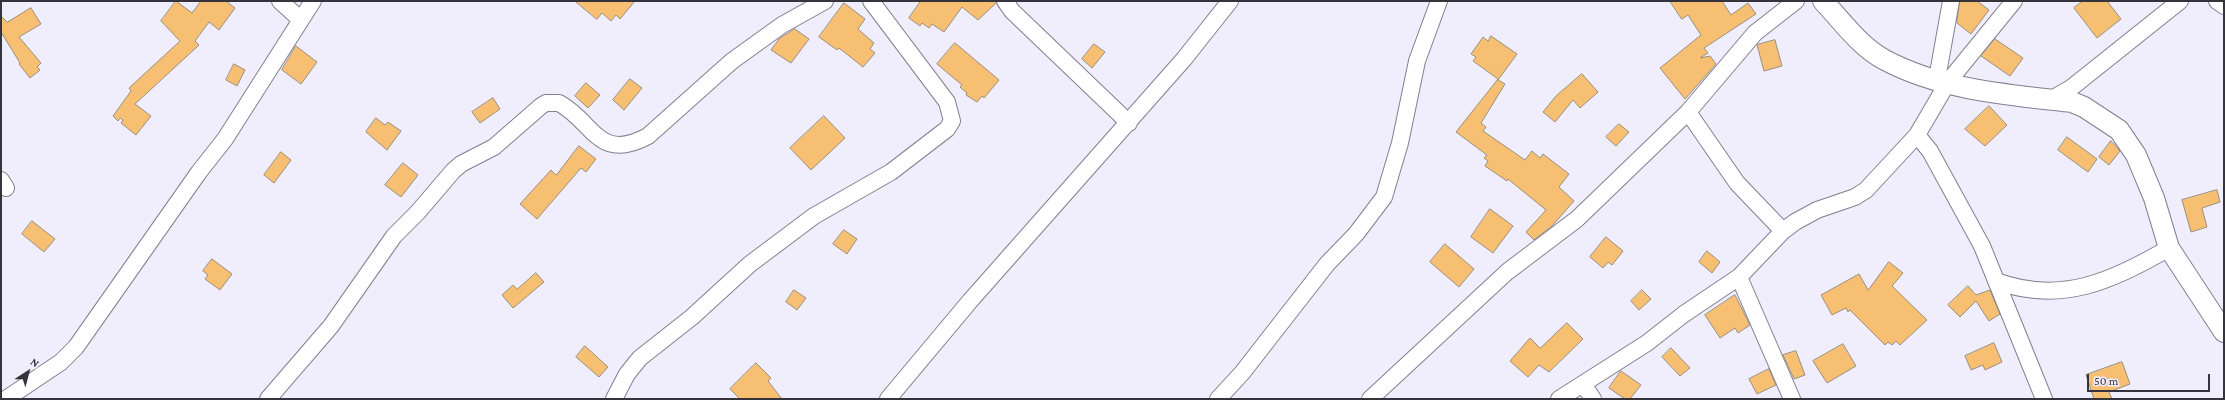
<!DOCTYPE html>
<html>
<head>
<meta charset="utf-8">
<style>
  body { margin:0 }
  #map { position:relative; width:2225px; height:400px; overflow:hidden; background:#f0eefd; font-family:"Crimson Pro",serif }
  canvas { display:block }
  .frame { position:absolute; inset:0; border:2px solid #35333b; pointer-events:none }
  .north { position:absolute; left:8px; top:352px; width:40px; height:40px; -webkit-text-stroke:3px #f0eefd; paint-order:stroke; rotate:36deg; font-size:11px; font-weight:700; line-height:16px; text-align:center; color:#35333b }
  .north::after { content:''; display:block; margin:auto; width:14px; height:18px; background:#35333b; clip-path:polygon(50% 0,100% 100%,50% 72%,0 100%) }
  .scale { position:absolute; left:2087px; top:374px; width:123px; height:18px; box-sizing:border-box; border:2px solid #35333b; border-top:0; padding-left:5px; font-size:12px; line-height:14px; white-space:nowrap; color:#35333b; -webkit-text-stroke:3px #f0eefd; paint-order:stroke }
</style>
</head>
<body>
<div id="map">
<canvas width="2225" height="400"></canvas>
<div class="frame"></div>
<div class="north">N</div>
<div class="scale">50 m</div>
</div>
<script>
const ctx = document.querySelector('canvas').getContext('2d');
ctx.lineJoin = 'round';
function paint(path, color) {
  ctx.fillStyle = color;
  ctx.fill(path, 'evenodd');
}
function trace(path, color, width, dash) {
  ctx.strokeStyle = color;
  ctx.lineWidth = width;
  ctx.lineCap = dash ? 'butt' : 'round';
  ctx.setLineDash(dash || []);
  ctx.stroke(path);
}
const building = new Path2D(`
  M176,1L192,13L201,1H226L235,8L219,30L209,22L195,41L199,45L135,104L151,116L136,135L121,123L123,120L120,118L118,121L113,116L131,91L129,88L180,41L161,21Z
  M575,1H635L620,19L616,15L611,21L602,13L597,19Z
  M921,1H996V3L978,20L962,7L944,32L932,24L929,28L922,23L920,26L909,18Z
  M1670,1H1722L1731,15L1748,3L1756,14L1704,48L1708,53L1700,58L1710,56L1716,64L1685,99L1660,68L1701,35L1688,15L1682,19Z
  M1960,1H1977L1989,10L1971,34L1957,23Z
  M2083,1H2107L2121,19L2097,38L2074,8Z
  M844,3L865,19L858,29L874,43L870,49L875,53L863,67L839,48L837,50L819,37Z
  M31,8L41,24L19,37L41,63L37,67L40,70L30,78L19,64L20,63L1,32V16L7,22Z
  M795,29L809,39L791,63L771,50L779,39Z
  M1491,36L1517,54L1498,80L1505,84L1481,123L1486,127L1483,131L1525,160L1532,151L1540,158L1543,154L1569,174L1559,187L1574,201L1552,226L1534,240L1526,232L1546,210L1508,179L1507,181L1485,166L1488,161L1484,158L1487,155L1456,132L1498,79L1473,61L1476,57L1471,54L1483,37L1488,41Z
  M1995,39L2023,58L2010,76L1981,56Z
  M1775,40L1782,66L1764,71L1757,45Z
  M955,43L999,80L984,98L982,96L977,102L966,95L967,93L960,87L962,85L937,64Z
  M1094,44L1105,52L1092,68L1082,59Z
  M296,46L317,62L301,84L282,70Z
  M234,64L245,70L237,86L226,80Z
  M1582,74L1598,92L1580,108L1573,100L1555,122L1543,112L1556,96Z
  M630,79L642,88L624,110L613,100Z
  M586,83L600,95L588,108L575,96Z
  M493,98L500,109L480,123L472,112Z
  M1989,106L2007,125L1985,146L1965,129Z
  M824,116L845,138L811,170L790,148Z
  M376,118L385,125L388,122L401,131L387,150L366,132Z
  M1619,124L1629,132L1616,146L1606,137Z
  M2067,137L2097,159L2088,172L2058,150Z
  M2111,141L2120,151L2109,165L2099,157Z
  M579,146L596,159L586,172L581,168L537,219L520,204L551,170L556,175Z
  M281,152L291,160L274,183L264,175Z
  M403,163L418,175L401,197L385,185Z
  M2217,190L2220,202L2202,208L2207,227L2191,232L2182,200Z
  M1490,209L1513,226L1493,253L1471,237Z
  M32,221L55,239L44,252L22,234Z
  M844,230L857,239L847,254L833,244Z
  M1606,237L1623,251L1612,265L1608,262L1603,268L1590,257Z
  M1445,244L1474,269L1459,287L1430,262Z
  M1707,251L1720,262L1712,273L1699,262Z
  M212,259L232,274L220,290L205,279L208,275L203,271Z
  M1889,262L1903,273L1892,286L1927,320L1900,345L1896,341L1892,345L1888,342L1885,345L1850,310L1848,312L1846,308L1832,315L1821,295L1859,274L1868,290Z
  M536,273L544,282L513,308L502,295L513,285L517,289Z
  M1968,286L1976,295L1990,290L2000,314L1989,321L1976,301L1960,317L1948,305Z
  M794,290L806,298L797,310L786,302Z
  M1642,290L1651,299L1639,310L1631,301Z
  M1735,295L1750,325L1738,333L1735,328L1720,338L1705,315Z
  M1567,323L1583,339L1549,372L1539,365L1528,377L1510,361L1530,338L1540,348Z
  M1994,343L2002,362L1985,370L1983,365L1971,370L1965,356Z
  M1843,344L1856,366L1827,383L1813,361Z
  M585,346L608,367L599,377L576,357Z
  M1671,348L1690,368L1680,376L1662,357Z
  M1796,351L1805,375L1794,379L1783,355Z
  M2122,362L2130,384L2109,392L2112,399H2094L2086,375Z
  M756,363L771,378L768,381L782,399H740L730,389Z
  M1769,369L1776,385L1757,394L1749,379Z
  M1621,371L1641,385L1630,399H1625L1609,388Z`);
const minor = new Path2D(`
  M280,1L301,20
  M1005,1L1012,11L1129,123
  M2217,1L2224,6
  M1937,79L1951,1
  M2050,100L2071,88L2180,1
  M1688,112L1737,183L1783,231
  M1917,135L1930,151L1982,246L2044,399
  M1,180L6,188
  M1739,277L1792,399
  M1996,281C2060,305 2113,281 2169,248
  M1583,384L1593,399
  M6,399L61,362L76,347L199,172L225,139L313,1
  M268,399L331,326L394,236L418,212L453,171L461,164L494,147L541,106L546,103H559C594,122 598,163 648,136L732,61L782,25L825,1
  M614,399L627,374L640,358L692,317L750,264L814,216L891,172L947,129L952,121L947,102L871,1
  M888,399L970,301L1184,59L1230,1
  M1218,399L1242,373L1327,264L1356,234L1384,197L1400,143L1417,61L1439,1
  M1370,399L1507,272L1577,219L1688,112L1755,33L1796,1
  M1559,399L1647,343L1684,314L1739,277L1783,231L1795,222L1817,210L1855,197L1866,190L1917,135L1948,82L2014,1`);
const tertiary = new Path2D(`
  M1823,1C1842,21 1860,47 1885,60C1941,90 2010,95 2072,102L2084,107L2119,130L2136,155L2154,198L2169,248L2224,332`);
paint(building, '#f7bf72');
trace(building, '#9a8e7f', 1);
trace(minor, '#827f90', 18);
trace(tertiary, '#827f90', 22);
trace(minor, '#fff', 16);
trace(tertiary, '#fff', 20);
</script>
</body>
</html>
